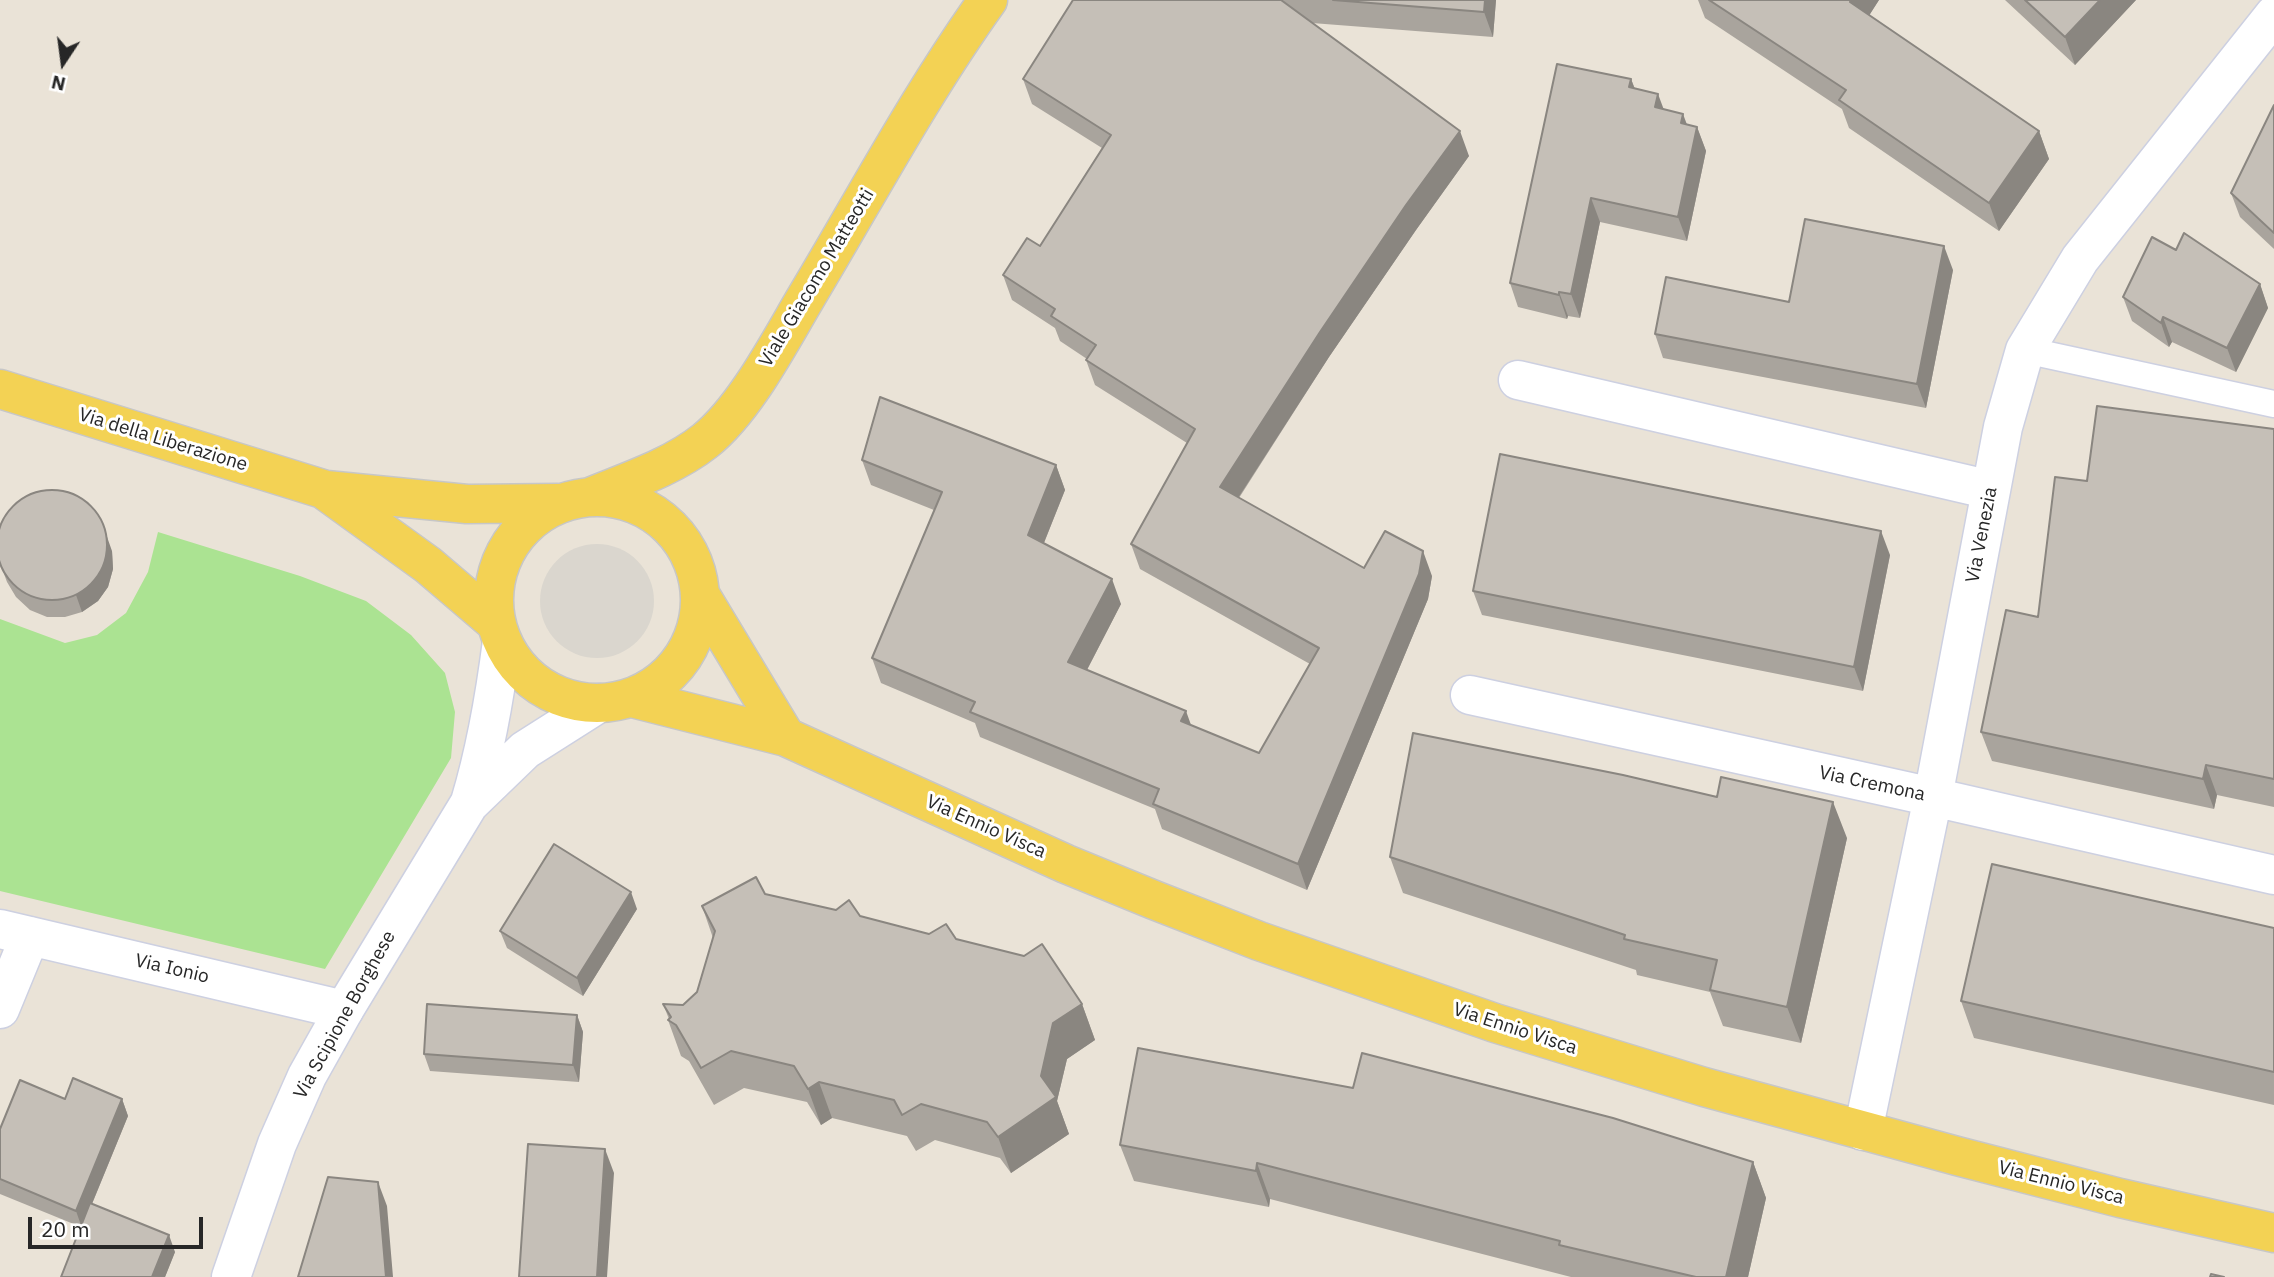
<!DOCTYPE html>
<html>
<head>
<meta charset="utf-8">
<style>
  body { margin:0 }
  #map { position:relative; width:2274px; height:1277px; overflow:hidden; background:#eae3d7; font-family:"IBM Plex Sans",sans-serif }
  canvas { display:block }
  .north { position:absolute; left:28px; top:28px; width:70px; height:70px; -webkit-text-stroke:5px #fff; paint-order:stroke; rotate:193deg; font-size:19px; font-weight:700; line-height:28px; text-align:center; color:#272727 }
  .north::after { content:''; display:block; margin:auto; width:24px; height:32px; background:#272727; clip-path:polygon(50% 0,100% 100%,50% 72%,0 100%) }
  .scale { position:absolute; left:28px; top:1217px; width:175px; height:32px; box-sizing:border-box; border:4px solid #272727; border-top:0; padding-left:9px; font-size:21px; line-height:24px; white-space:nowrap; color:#272727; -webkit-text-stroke:5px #fff; paint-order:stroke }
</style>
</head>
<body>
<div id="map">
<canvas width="2274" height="1277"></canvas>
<div class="north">N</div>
<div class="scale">20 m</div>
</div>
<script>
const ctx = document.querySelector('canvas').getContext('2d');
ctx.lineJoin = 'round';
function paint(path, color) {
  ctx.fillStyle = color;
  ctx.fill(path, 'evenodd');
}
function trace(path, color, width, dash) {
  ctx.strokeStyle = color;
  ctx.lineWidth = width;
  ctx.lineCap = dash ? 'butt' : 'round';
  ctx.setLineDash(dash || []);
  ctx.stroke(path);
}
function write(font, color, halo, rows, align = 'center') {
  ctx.font = font + ' "IBM Plex Sans",sans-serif';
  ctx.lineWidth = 6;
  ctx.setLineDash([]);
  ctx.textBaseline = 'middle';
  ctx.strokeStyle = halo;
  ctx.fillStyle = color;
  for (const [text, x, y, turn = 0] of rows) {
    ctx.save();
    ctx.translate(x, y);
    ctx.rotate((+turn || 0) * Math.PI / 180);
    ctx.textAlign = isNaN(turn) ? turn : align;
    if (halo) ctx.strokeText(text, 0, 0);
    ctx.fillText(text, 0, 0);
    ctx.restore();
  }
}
const green = new Path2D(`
  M158,532L300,576L366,601L411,635L445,673L455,712L451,758L325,969L0,891V619L65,643L97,635L126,613L148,572Z`);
const plaza = new Path2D(`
  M540 601a57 57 0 1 1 114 0a57 57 0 1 1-114 0Z`);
const lane = new Path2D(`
  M2025,350L2274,404`);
const street = new Path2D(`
  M1518,380L1991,490
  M1470,695L1933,797L2274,875
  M0,929L344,1010
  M0,1009L30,936
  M1863,1131L1933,797L2003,427L2025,350L2080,259L2274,15`);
const secondary = new Path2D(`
  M470,802C486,749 495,696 502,641
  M231,1277L277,1144L307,1076L344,1010L469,804L525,750L599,703`);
const primary = new Path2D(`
  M0,389L326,490L467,504L558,503
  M327,492L428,565L496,623
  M494 600a103 103 0 1 1 206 0a103 103 0 1 1-206 0Z
  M590,497C629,481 672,467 705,441C745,409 779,343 805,299C865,199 920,95 988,0
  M701,596L786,737
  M632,698L786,737L1066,864L1154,900L1259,941L1495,1023L1704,1087L1957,1156L2120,1198L2274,1233`);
const wall = new Path2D(`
  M1073,0H1496L1493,37L1312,23L1469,156L1416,230L1329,357L1239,498L1364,568L1432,576L1428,599L1307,890L1162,829L1155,809L980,737L975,723L881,683L872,658L934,510L871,485L862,460L1056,465L1065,490L1044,543L1121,604L1087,670L1191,725L1259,753L1310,664L1140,569L1131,544L1187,443L1095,385L1086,360L1087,359L1060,341L1055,328L1012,300L1003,275L1040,246L1102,148L1032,104L1023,79Z
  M1698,0H1879L1869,15L2039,131L2049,159L1999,231L1849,128L1842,109L1705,18Z
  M2005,0H2136L2075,65Z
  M1631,79L1635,89L1687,125L1697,127L1706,151L1687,241L1600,222L1580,318L1568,316L1567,319L1518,307L1510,283Z
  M2274,105V249L2240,217L2231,193Z
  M2176,250L2260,284L2268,308L2236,372L2172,342L2169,347L2132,321L2123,297Z
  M1953,270L1926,408L1663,358L1655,334L1789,302Z
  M2274,429V807L2217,795L2214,809L1992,761L1981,732L2038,617L2087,481Z
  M112,551L113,569L108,587L98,601L82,612L65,617H47L30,610L16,597L7,582L0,563Z
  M1890,555L1863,691L1482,615L1473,591Z
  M1847,838L1801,1043L1723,1026L1710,992L1637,975L1636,970L1403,893L1390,857Z
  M765,894L860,916L929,934L956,939L1082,1004L1095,1040L1067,1059L1057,1101L1069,1134L1011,1173L1000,1158L935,1140L916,1151L907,1136L832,1118L821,1125L807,1102L744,1088L714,1105L689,1061L681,1056L668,1020L669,1019L663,1004L683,1005L697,992L713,938L702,906Z
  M637,909L583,996L507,948L500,931Z
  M2274,928V1105L1974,1038L1961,1001Z
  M577,1015L583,1032L579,1082L430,1071L424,1054Z
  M65,1099H122L128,1116L92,1204L175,1252L165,1277H61L81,1227L0,1194V1129Z
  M1120,1145L1753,1162L1766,1198L1748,1277H1571L1270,1199L1269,1207L1134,1181Z`);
const shadedWall = new Path2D(`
  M1485,0H1496L1493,37L1484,12Z
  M1851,0H1879L1860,30L1850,2Z
  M2100,0H2136L2075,65L2065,37Z
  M1631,79L1640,103L1629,87Z
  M1658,94L1667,118L1655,107Z
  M1683,114L1692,138L1681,123Z
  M1697,127L1706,151L1687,241L1678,217Z
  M1460,131L1469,156L1416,230L1329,357L1229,512L1220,487L1320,332L1406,205Z
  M2039,131L2049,159L1999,231L1989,203Z
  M1591,198L1600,222L1580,318L1571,294Z
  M1944,246L1953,270L1926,408L1917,384Z
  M2260,284L2268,308L2236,372L2227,348Z
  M1559,292L1568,316L1567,319L1559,295Z
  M2163,317L2172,342L2169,347L2161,323Z
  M1056,465L1065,490L1037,560L1028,535Z
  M1881,531L1890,555L1863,691L1854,667Z
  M106,534L112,551L113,569L108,587L98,601L82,612L76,595Z
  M1423,551L1432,576L1428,599L1307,890L1298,864Z
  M1112,579L1121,604L1078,687L1068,662Z
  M1186,711L1195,736L1181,721Z
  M2206,765L2217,795L2214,809L2203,779Z
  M1833,802L1847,838L1801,1043L1787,1007Z
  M631,892L637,909L583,996L577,978Z
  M1082,1004L1095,1040L1067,1059L1057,1101L1069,1134L1011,1173L998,1137L1053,1023Z
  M577,1015L583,1032L579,1082L573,1065Z
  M819,1082L832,1118L821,1125L808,1089Z
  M122,1099L128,1116L82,1228L76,1211Z
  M605,1149L614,1173L607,1277H597Z
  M1753,1162L1766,1198L1748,1277H1726Z
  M1257,1163L1270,1199L1269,1207L1256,1171Z
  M378,1182L387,1206L393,1277H386Z
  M169,1235L175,1252L165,1277H152Z`);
const building = new Path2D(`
  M1073,0H1281L1460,131L1406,205L1320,332L1220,487L1364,568L1385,531L1423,551L1419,574L1298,864L1153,804L1159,789L970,712L975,702L872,658L942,492L862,460L880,397L1056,465L1028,535L1112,579L1068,662L1186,711L1181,721L1259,753L1319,648L1131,544L1195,429L1086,360L1096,345L1051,316L1055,309L1003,275L1027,238L1040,246L1111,135L1023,79Z
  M1333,0H1485L1484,12Z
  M1709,0H1851L1850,2L2039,131L1989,203L1839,100L1846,90Z
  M2025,0H2100L2065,37Z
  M1557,64L1631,79L1629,87L1658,94L1655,107L1683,114L1681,123L1697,127L1678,217L1591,198L1571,294L1559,292V295L1510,283Z
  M2274,105V233L2231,193Z
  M1805,219L1944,246L1917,384L1655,334L1666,277L1789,302Z
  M2184,233L2260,284L2227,348L2163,317L2161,323L2123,297L2152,237L2176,250Z
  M2097,406L2274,429V779L2206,765L2203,779L1981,732L2006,610L2038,617L2055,477L2087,481Z
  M1500,454L1881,531L1854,667L1473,591Z
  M-3 545a55 55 0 1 1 110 0a55 55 0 1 1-110 0Z
  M1413,733L1623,775L1717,797L1721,777L1833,802L1787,1007L1710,990L1717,960L1624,939L1625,935L1390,857Z
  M554,844L631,892L577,978L500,931Z
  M1992,864L2274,928V1072L1961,1001Z
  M756,877L765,894L836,910L849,900L860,916L929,934L946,924L956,939L1024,956L1042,944L1082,1004L1053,1023L1041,1076L1056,1097L998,1137L987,1122L921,1104L902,1115L894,1100L819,1082L808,1089L794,1066L731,1051L701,1068L676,1025L668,1020L671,1017L663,1004L683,1005L697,992L715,931L702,906Z
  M427,1004L577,1015L573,1065L424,1054Z
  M1138,1048L1353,1088L1362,1053L1613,1118L1753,1162L1726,1277H1696L1559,1245L1560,1241L1257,1163L1256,1171L1120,1145Z
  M73,1078L122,1099L76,1211L0,1179V1129L20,1080L65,1099Z
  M528,1144L605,1149L597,1277H519Z
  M328,1177L378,1182L386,1277H298Z
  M90,1203L169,1235L152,1277H61Z
  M2211,1274L2224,1277H2210Z`);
const streetNames = [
  ["Viale Giacomo Matteotti",817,278,-59],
  ["Via della Liberazione",163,440,17],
  ["Via Venezia",1982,535,-79],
  ["Via Cremona",1872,784,12],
  ["Via Ennio Visca",986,827,24],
  ["Via Ionio",172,969,13],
  ["Via Scipione Borghese",345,1015,-61],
  ["Via Ennio Visca",1515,1029,18],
  ["Via Ennio Visca",2061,1183,14]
];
paint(green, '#abe392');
paint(plaza, '#dad6ce');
trace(lane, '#cdd0e1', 29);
trace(street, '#cdd0e1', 41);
trace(secondary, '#cdd0e1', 41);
trace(primary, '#c7c7c7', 41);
trace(lane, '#fff', 26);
trace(street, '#fff', 38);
trace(secondary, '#fff', 38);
trace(primary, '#f3d254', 38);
paint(wall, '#a9a49d');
paint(shadedWall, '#8a8680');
paint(building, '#c5bfb7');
trace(building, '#8a8680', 2);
write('19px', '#272727', '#fff', streetNames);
</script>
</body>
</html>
